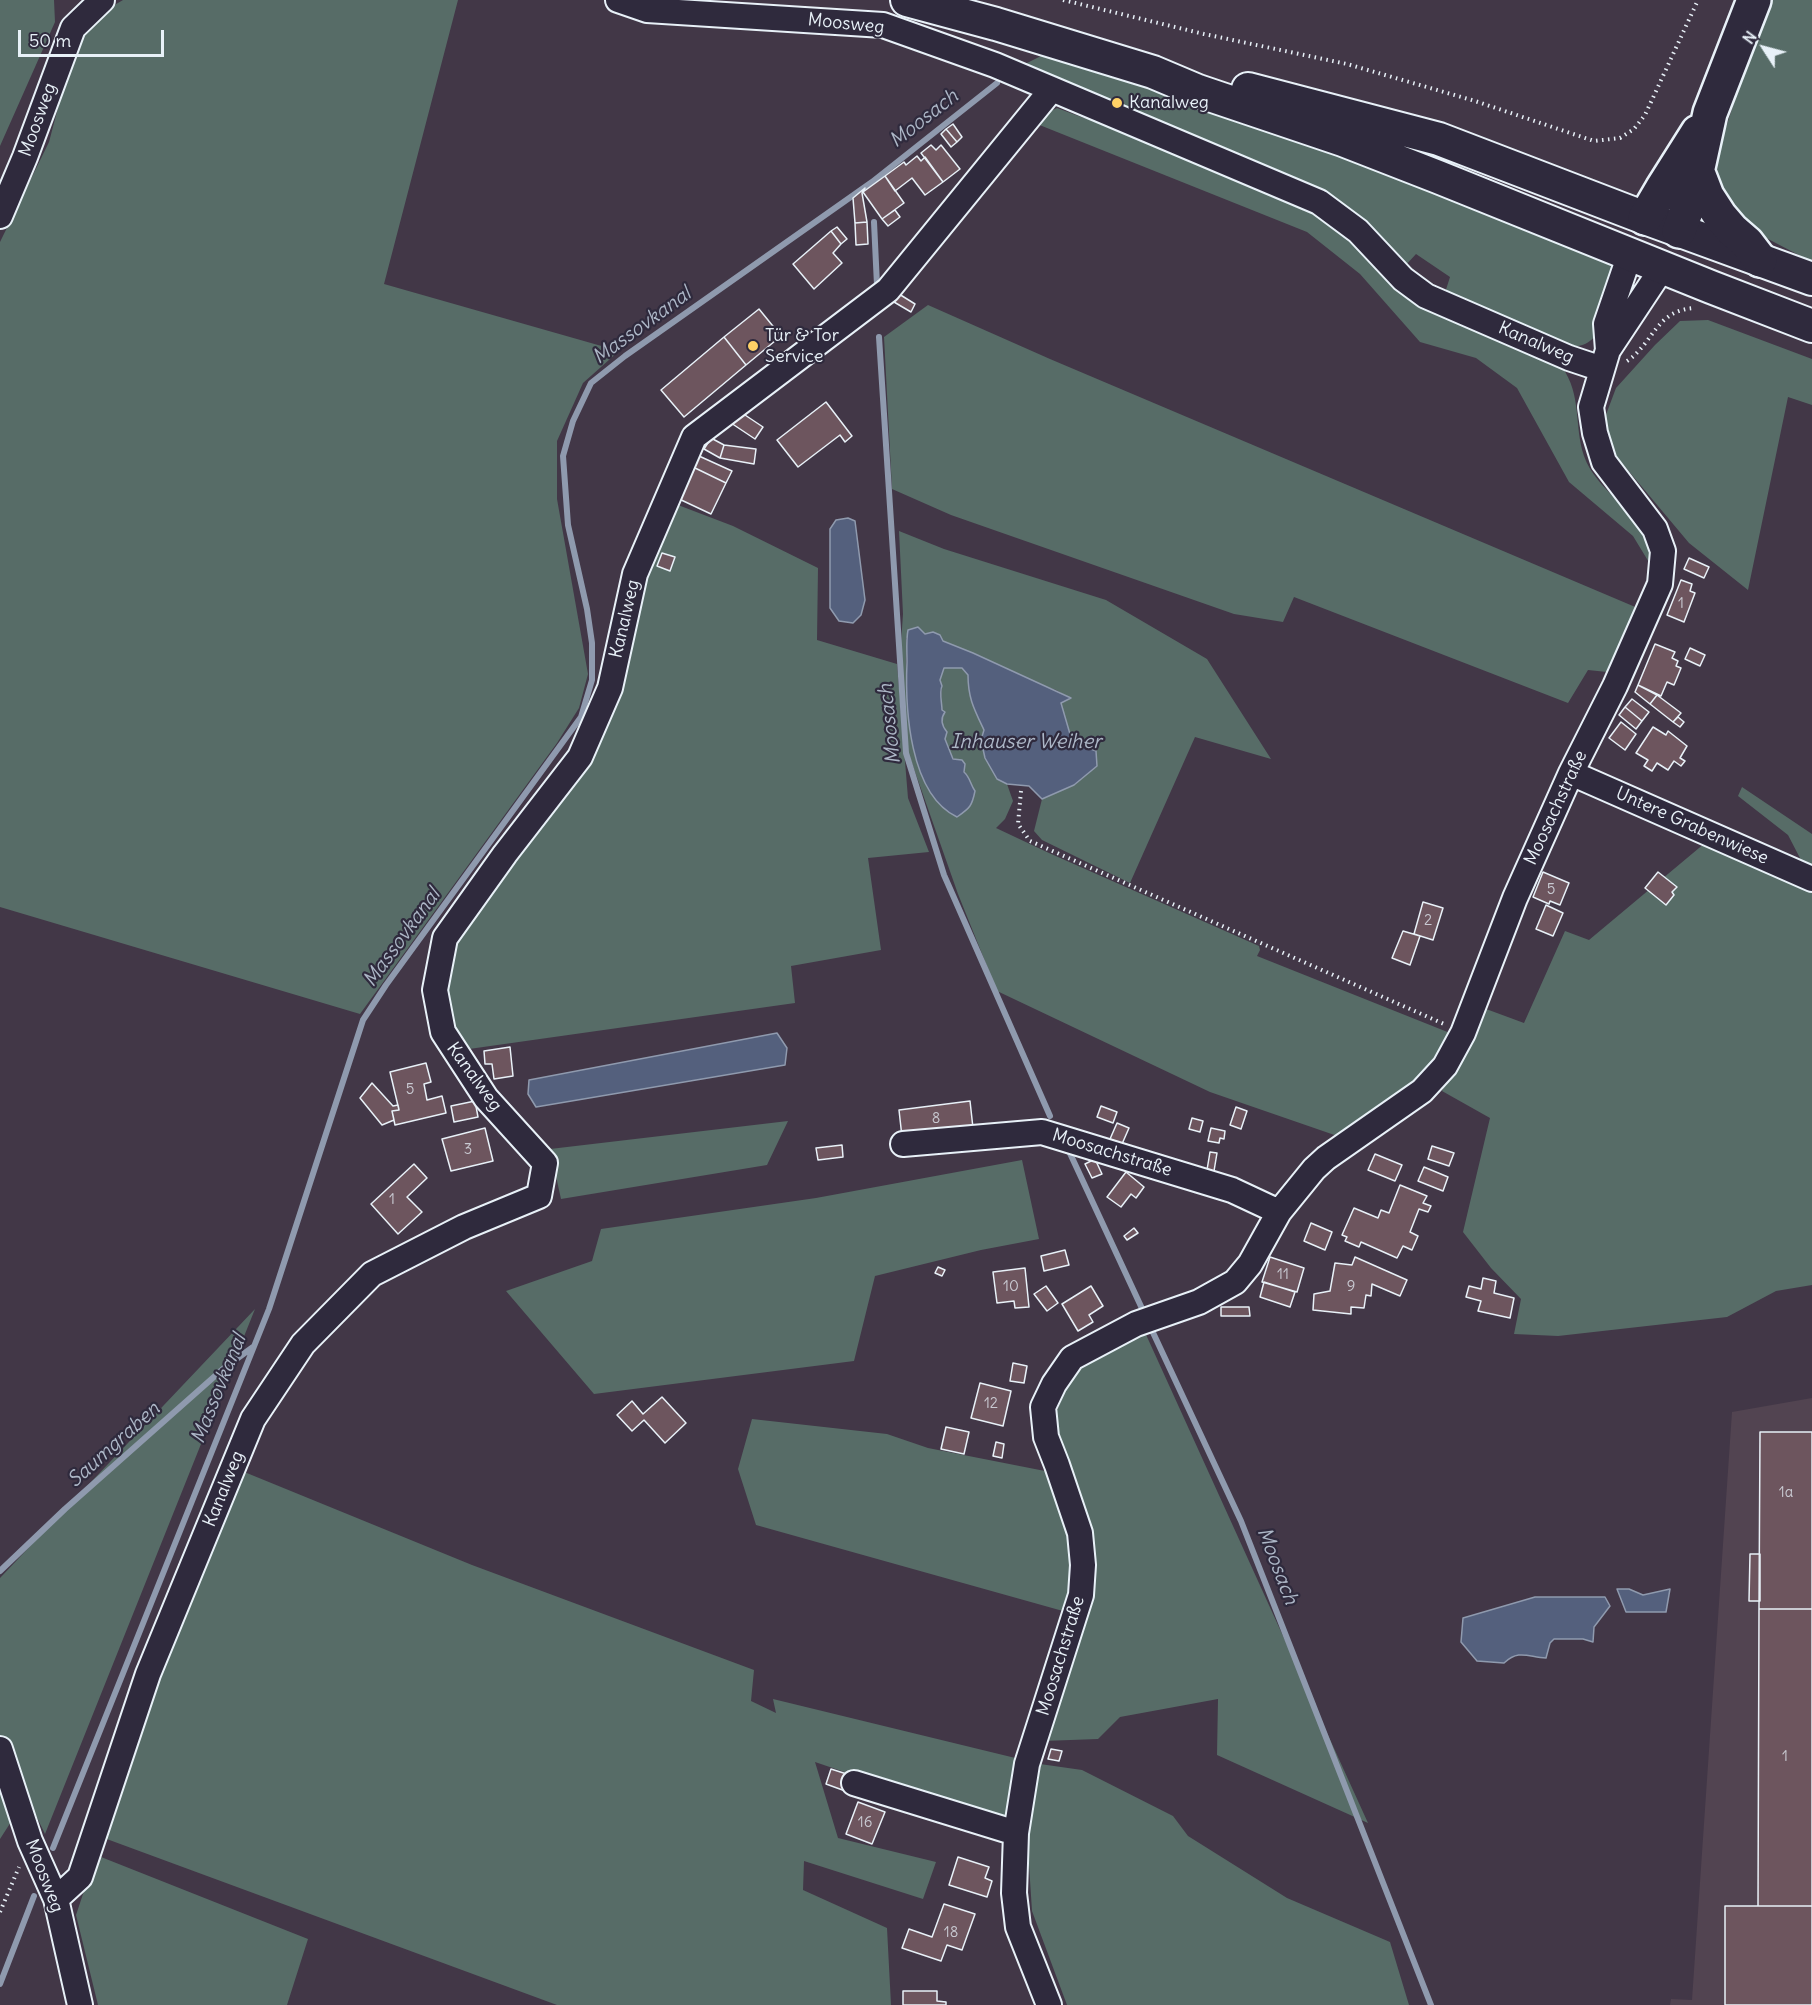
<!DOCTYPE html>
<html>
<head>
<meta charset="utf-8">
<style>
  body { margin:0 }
  #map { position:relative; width:1812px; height:2005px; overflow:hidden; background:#423747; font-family:Delius,sans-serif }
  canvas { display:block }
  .north { position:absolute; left:1734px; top:18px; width:60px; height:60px; -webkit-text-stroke:4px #2f2a3d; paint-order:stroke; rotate:306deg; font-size:16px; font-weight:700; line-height:24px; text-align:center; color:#e8f1f8 }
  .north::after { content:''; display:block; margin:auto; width:21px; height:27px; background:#e8f1f8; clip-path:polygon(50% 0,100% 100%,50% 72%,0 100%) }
  .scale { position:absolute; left:18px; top:30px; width:146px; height:27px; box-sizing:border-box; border:3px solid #e8f1f8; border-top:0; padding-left:8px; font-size:18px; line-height:21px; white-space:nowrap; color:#e8f1f8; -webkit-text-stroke:4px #2f2a3d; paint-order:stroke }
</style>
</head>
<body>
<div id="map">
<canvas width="1812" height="2005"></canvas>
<div class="north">N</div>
<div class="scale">50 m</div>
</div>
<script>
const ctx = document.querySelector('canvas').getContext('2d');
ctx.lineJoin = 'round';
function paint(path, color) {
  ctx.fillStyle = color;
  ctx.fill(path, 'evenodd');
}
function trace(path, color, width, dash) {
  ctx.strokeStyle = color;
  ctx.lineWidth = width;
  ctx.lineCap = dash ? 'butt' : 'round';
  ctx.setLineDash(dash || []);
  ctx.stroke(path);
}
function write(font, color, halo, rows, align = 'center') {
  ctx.font = font + ' Delius,sans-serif';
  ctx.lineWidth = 4.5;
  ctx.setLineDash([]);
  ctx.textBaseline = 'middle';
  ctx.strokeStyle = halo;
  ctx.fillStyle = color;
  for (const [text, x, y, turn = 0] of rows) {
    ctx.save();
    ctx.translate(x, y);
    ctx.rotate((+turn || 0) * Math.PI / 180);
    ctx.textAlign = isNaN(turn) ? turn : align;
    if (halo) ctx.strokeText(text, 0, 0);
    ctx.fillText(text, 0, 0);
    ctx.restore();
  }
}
const built = new Path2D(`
  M1812,1398V2005H1670L1671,1999L1692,2000L1732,1412Z`);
const green = new Path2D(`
  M0,0H54L55,22L0,146Z
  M123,0H458L384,284L619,351L583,383L557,441V499L588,674L579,708L557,743L360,1014L0,907V242L49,142L73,51L101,13Z
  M1771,0H1812V262L1751,230L1736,217L1721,187L1717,169L1719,149L1751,50Z
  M1041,56C1234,107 1418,185 1603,258L1613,269C1609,292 1608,342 1578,346C1573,347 1565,344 1559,344L1444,296L1450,277L1416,254L1405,266L1352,217L1023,65Z
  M1057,108L1084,118L1096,119L1309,207L1350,237L1562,367C1582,395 1574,426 1584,456C1596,490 1634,507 1647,541C1649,548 1649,556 1650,564L1633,536L1569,482L1517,388L1476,358L1420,342L1360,274L1307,232L1037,124L1051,111Z
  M928,305L1050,359L1640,609L1607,672L1588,670L1568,703L1294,597L1283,622L1234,614L951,515L892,489L884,337Z
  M1708,320L1812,359V405L1788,397L1748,590L1689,543L1611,450L1604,420L1616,388L1655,345L1680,321Z
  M678,505L733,526L818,568L817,640L897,664L908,798L929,852L868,858L881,950L791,966L795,1003L462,1050L445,1011L448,943L581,762L647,564Z
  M899,531L944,549L1106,600L1207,659L1271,759L1195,737L1130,883L1042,840L1034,831L1042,799L1074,785L1097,766L1090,748C1068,741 1066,723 1061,702L1070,698L1056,690L1041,685L973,653L958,648L943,641L940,635L933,632L906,638V677L910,724L916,759L970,784L968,776L949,753C950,746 947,745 945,739C942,731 940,693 942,686C940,680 940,673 944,668H962L968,675C968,697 975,710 984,730L981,740L997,779L1007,784L1013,801L1005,819L996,828L1049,853L1259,946L1260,950L1257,956L1450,1033L1430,1067L1410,1088L1346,1139L1210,1092L997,991L958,894L908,752L901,643L903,614Z
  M1742,787L1812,834V866L1801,860L1788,835L1738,796Z
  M1705,843L1812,891V1285L1776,1291L1727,1317L1558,1336L1514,1334L1521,1299L1491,1268L1463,1232L1490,1118L1442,1091L1478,1006L1524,1023L1565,931L1589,940Z
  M788,1121L767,1165L561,1199L550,1149Z
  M1022,1160L1039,1239L981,1250L875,1276L854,1361L594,1394L506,1291L592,1261L601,1229L816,1198Z
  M255,1309L45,1834L27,1797L0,1839V1578Z
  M1143,1328L1368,1823L1217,1755L1218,1699L1120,1717L1098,1739L1043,1741L1070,1613L756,1525L738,1469L752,1419L887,1434L928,1448L1050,1472L1063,1467L1055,1415L1077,1363Z
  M237,1469L472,1565L754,1670L751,1701L776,1713L773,1699L1040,1764L1082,1770L1173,1816L1188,1836L1287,1898L1390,1942L1409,2005H1067L1032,1911L1027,1834L815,1762L838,1838L936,1862L923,1899L804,1861L803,1890L887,1928L891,2005H557L104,1838L160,1672Z
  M96,1855L308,1939L287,2005H98L76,1915Z`);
const water = new Path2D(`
  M848,518L855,521L865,600L861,615L853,623L839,621L830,608V529L836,520Z
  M918,627L925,634L933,632L940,635L943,641L973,653L1071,698L1061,703L1070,734L1081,745L1096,751L1097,766L1074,785L1042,799L1029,786L1007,784L997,779L985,758L981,740L984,730C974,709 968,698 968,675L962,668H944L940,680L942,686C939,692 942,703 942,710L945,712C940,719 942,726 947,732L945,739L953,759L962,760L965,764L964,772C970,777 970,784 975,791C972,806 970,808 957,817C909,794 905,708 907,662C907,651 906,640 908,630Z
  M777,1033L787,1048L785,1065L536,1107L528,1094L529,1080Z
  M1617,1589H1629L1643,1595L1670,1589L1666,1612H1626Z
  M1535,1597H1605L1610,1606L1594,1627L1593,1642L1583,1639H1554L1550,1643L1546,1658C1528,1657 1519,1649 1504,1663L1477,1661L1461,1642L1463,1618Z`);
const stream = new Path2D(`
  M874,222L877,285
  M879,337L906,753L944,875L1050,1116
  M1068,1149L1145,1315
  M1149,1324L1241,1521L1431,2005
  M0,1571L65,1509L224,1368L253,1347
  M53,1848L269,1309L363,1020L386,985L581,717L592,680V643L587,609L568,525L563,456L573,421L591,383L625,356L872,182L997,83
  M0,1984L34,1896`);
const building = new Path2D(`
  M953,124L962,137L957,142L946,129Z
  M946,129L957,142L951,147L941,134Z
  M931,145L936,150L941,145L960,169L943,182L921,153Z
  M917,156L921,161L925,157L943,182L925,195L912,178L895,191L885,176L904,162L906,165Z
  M885,176L904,203L882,219L863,192Z
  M865,188L862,193L867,222L855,223L853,198Z
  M895,210L900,217L888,226L882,219Z
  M867,222L868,244L856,245L855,223Z
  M837,227L847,239L841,244L831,231Z
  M831,231L841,244L833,253L842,263L814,289L793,264Z
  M899,294L915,304L911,312L894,302Z
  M759,309L781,336L746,365L724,337Z
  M724,337L746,365L684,417L661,390Z
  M826,402L852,436L845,442L840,435L798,467L777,440Z
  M736,409L763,427L755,439L728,421Z
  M711,438L724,445L720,458L704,449Z
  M724,445L756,449L754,464L720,458Z
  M699,456L732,471L726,483L693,467Z
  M693,467L726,483L711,514L677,498Z
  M662,553L675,557L670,571L657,566Z
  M1689,558L1709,567L1704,578L1684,569Z
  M1681,580L1692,584L1690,591L1695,593L1684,622L1667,615Z
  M1655,644L1675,652L1672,658L1678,661L1676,666L1681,668L1674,685L1667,682L1661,696L1638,685Z
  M1690,648L1705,655L1700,666L1685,659Z
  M1638,685L1657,695L1650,704L1635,692Z
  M1657,695L1681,713L1673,722L1650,704Z
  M1632,699L1649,712L1642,721L1625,707Z
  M1625,707L1642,721L1636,729L1619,715Z
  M1678,717L1684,722L1680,727L1673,722Z
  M1621,722L1636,734L1625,750L1609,738Z
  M1653,727L1666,735L1668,731L1687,746L1680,758L1685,761L1681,766L1674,761L1668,770L1657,763L1652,771L1644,766L1648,760L1636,753Z
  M1543,872L1569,883L1560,905L1550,901L1549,904L1533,897Z
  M1658,872L1677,887L1672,892L1674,895L1666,905L1645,888Z
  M1423,902L1443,908L1433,940L1414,934Z
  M1546,905L1563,913L1553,936L1536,929Z
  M1403,931L1420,936L1410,965L1392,958Z
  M510,1047L513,1076L494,1079L492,1064H485L484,1051Z
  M426,1063L431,1082L424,1084L427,1100L442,1096L446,1113L395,1125L392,1111L399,1110L390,1072Z
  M372,1083L393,1106L398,1105L399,1110L392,1111L394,1120L382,1125L360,1098Z
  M475,1101L478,1117L454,1122L451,1106Z
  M970,1101L973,1128L902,1137L899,1110Z
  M1101,1106L1117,1112L1113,1123L1097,1117Z
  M1236,1107L1247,1111L1241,1129L1230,1125Z
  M1192,1118L1203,1121L1200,1132L1189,1129Z
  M1117,1123L1129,1128L1122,1144L1110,1139Z
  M485,1128L493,1161L451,1171L442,1139Z
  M1211,1128L1225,1131L1224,1139L1220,1138L1219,1143L1208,1141Z
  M842,1145L843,1157L818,1160L816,1148Z
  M1432,1146L1454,1153L1449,1166L1428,1159Z
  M1210,1152L1217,1153L1214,1171L1207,1170Z
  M1375,1154L1402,1165L1395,1181L1368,1170Z
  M1095,1159L1102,1174L1092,1178L1085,1164Z
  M414,1164L427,1178L407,1197L422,1212L398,1234L371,1204Z
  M1424,1167L1448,1177L1443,1191L1418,1181Z
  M1126,1172L1144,1187L1136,1198L1131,1194L1121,1207L1107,1197Z
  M1400,1185L1427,1196L1423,1203L1431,1206L1428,1212L1419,1209L1410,1232L1418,1236L1412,1250L1403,1246L1397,1258L1361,1242L1359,1247L1345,1241L1347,1237L1342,1235L1354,1208L1378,1218L1381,1210L1389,1213Z
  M1311,1223L1332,1232L1325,1250L1304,1241Z
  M1134,1228L1138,1233L1127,1240L1124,1236Z
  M1065,1250L1069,1265L1044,1271L1041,1256Z
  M1270,1257L1304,1268L1297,1292L1262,1282Z
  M1355,1257L1407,1280L1400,1296L1372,1284L1371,1296L1366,1295L1364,1308L1351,1307V1314L1313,1310L1314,1294L1330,1291L1335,1263L1352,1265Z
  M938,1267L945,1270L942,1276L935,1273Z
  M1025,1268L1029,1307L1015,1308L1014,1301L997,1303L993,1272Z
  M1483,1278L1496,1281L1494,1293L1514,1298L1510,1318L1478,1311L1481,1301L1466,1297L1469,1286L1481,1289Z
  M1264,1282L1295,1292L1290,1307L1260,1297Z
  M1046,1286L1058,1303L1047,1311L1034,1294Z
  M1091,1286L1103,1306L1089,1315L1093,1322L1078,1331L1062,1304Z
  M1221,1307H1249L1250,1316H1221Z
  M1013,1363L1027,1366L1024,1383L1010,1381Z
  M980,1383L1011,1391L1003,1426L971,1418Z
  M662,1397L686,1423L665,1443L644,1420L632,1431L617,1415L632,1401L643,1414Z
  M946,1427L969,1432L964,1454L941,1449Z
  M1760,1432H1812V1609H1759Z
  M996,1442L1004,1444L1002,1458L993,1456Z
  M1750,1554H1760V1601H1749Z
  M1759,1609H1812V1906H1758Z
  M1051,1749L1062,1751L1059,1761L1048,1759Z
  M831,1769L853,1776L848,1792L826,1784Z
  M858,1802L885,1812L872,1844L846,1834Z
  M958,1857L989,1867L985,1878L992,1881L987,1897L949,1885Z
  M944,1904L975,1914L962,1950L947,1945L941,1961L902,1948L909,1929L932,1937Z
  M1725,1906H1812V2005H1725Z
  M903,1991H937V2001L946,2002V2005H903Z`);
const path = new Path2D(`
  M1063,0L1204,34L1347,64L1475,101L1594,141L1620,138L1634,129L1645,115L1698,0
  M1627,361C1654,343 1655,311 1694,308
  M1021,791L1018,824L1030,841L1444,1024
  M0,1912L19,1867`);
const minor = new Path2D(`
  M618,0L647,10L883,25L995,65L1319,202L1358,231L1403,279L1426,296L1569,358L1602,369
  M0,216L25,157L73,28L102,0
  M1608,350L1606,324L1630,254
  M1571,773L1812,879
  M903,1144L1042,1132L1232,1190L1279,1212
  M0,1749L30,1841L56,1899L80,2005
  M854,1783L1016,1833
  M56,1899L80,1877L148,1674L253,1419L303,1344L372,1274L464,1227L539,1196L545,1163L486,1098L443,1032L435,990L445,938L505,854L580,757L610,688L635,574L694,437L888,290L1052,89
  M1049,2005L1018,1927L1014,1893L1016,1833L1027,1764L1081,1595L1083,1565L1080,1533L1057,1465L1046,1437L1043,1407L1054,1384L1072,1358L1136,1324L1199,1302L1235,1282L1250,1264L1279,1212L1314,1169L1326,1158L1422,1091L1445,1066L1463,1033L1515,898L1571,773L1615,686L1660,584L1663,551L1655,529L1604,462L1595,433L1591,407L1608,350L1663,267`);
const major = new Path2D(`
  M907,0L996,24L1153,72L1198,91L1343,140L1438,177L1711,287L1812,326
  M1248,89L1439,139L1645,218L1812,279`);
const highway = new Path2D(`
  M1697,170L1707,196L1720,216L1732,230L1747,243L1760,260
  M1645,218L1662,189L1698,132
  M1679,231L1692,195L1710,113L1754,0`);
const markers = [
  [1117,103,6,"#ffd166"],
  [753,346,6,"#ffd166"]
];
const numberNames = [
  ["1",1681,604],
  ["5",1551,890],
  ["2",1428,921],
  ["5",410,1090],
  ["8",936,1119],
  ["3",468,1150],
  ["1",392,1200],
  ["11",1283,1275],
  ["10",1011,1287],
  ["9",1351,1287],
  ["12",991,1404],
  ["1a",1786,1493],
  ["1",1785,1757],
  ["16",865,1823],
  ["18",951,1933]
];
const streetNames = [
  ["Moosweg",846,24,6],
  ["Moosweg",38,120,-70],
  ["Kanalweg",1536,343,23],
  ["Kanalweg",625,619,-77],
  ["Moosachstraße",1556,808,-65],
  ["Untere Grabenwiese",1692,826,24],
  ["Kanalweg",474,1077,54],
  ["Moosachstraße",1112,1153,17],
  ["Kanalweg",224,1489,-68],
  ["Moosachstraße",1061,1656,-73],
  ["Moosweg",44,1876,69]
];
const poiNames = [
  ["Kanalweg",1129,103],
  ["Tür & Tor",765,336],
  ["Service",765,357]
];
const waterNames = [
  ["Moosach",924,119,-38],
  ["Massovkanal",642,326,-36],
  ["Moosach",890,724,-96],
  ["Inhauser Weiher",1026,742],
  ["Massovkanal",402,938,-54],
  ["Massovkanal",219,1389,-68],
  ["Saumgraben",114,1445,-42],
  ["Moosach",1277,1566,69]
];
paint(built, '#524451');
paint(green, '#576c67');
paint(water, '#54607d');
trace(water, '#8f9aae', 1.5);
trace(stream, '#8f9aae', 6);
paint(building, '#6d555e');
trace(building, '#e8f1f8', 1.5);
trace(minor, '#e8f1f8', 28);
trace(major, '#e8f1f8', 36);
trace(highway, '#e8f1f8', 38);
trace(path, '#e8f1f8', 4, [1.5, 4.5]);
trace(minor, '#2f2a3d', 24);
trace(major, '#2f2a3d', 32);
trace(highway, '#2f2a3d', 33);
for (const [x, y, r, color] of markers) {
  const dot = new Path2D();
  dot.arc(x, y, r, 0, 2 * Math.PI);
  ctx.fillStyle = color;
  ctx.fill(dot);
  trace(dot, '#2f2a3d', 2);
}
write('15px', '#c9cad2', null, numberNames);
write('18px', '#e8f1f8', '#2f2a3d', streetNames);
write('18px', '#e8f1f8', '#2f2a3d', poiNames, 'left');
write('italic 20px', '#adb7c7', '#2f2a3d', waterNames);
</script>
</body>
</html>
